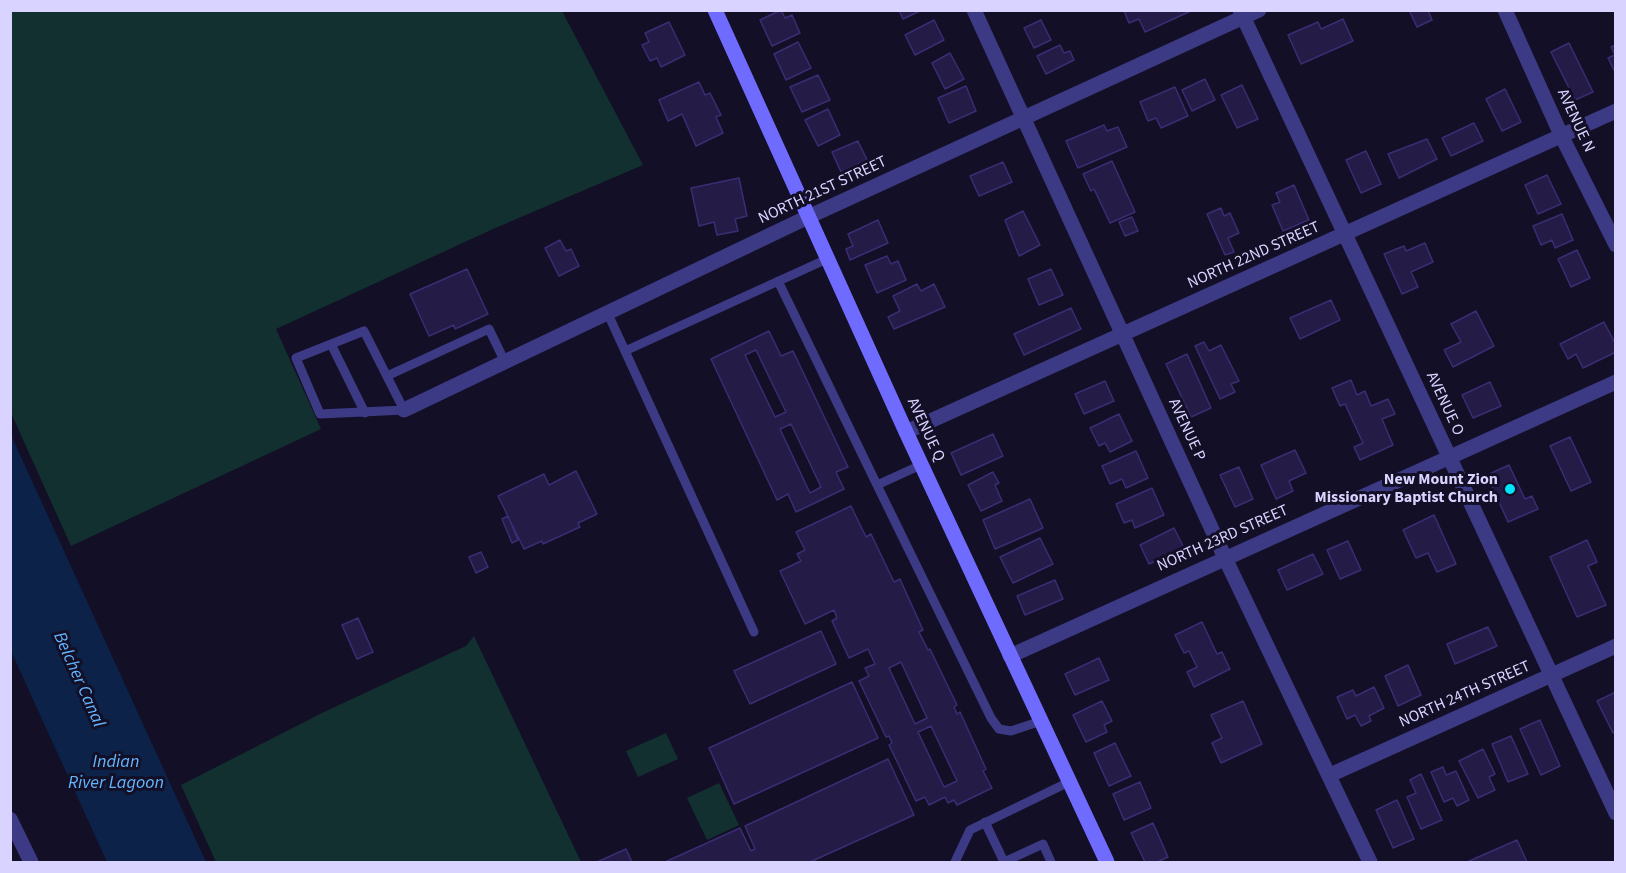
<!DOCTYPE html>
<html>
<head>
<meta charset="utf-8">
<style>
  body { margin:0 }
  #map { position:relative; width:1626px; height:873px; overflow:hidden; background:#130f26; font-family:"Source Sans 3",sans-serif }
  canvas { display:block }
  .frame { position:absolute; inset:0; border:12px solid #d9d4ff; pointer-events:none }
</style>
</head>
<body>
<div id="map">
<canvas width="1626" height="873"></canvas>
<div class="frame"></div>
</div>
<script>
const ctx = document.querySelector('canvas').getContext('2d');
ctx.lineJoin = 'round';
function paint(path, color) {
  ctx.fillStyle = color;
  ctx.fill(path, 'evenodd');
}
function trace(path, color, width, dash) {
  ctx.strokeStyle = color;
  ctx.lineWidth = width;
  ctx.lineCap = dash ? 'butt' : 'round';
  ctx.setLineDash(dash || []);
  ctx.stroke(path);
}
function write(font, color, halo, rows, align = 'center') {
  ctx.font = font + ' "Source Sans 3",sans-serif';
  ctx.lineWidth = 6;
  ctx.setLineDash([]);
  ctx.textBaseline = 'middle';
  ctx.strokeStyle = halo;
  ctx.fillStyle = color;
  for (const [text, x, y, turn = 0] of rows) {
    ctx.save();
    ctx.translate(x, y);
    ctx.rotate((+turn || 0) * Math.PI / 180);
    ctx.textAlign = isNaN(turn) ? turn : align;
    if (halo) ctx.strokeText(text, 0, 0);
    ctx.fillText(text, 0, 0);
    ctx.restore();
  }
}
const green = new Path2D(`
  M10,11H562L643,165L493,229L276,329L321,429L71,546L11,413Z
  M474,636L581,862H216L181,785L324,712L466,646Z
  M666,733L678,759L638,777L626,751Z
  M719,783L739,825L707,840L687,798Z`);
const water = new Path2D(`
  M11,435L206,862H107L11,651Z`);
const building = new Path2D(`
  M781,10L785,18L792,15L800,33L772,46L760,20Z
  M899,10H922L903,19Z
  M1193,10L1145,32L1139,19L1129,23L1124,11Z
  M1409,10H1428L1432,20L1417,27Z
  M1343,19L1353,41L1301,64L1288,35L1318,22L1321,29Z
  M934,20L944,40L915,55L905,35Z
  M1041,20L1051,40L1034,48L1024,28Z
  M669,22L685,55L661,67L657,58L650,61L642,45L649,42L645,33Z
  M798,42L811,68L786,80L774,54Z
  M1569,43L1593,92L1575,100L1551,52Z
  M1060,45L1064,53L1070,51L1074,60L1046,74L1037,56Z
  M1616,45V74L1608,58L1615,55L1611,47Z
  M950,53L964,79L945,89L932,63Z
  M818,75L830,100L802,112L790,87Z
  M1205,79L1215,100L1192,111L1182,90Z
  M699,82L705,95L710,93L721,115L716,117L723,133L696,146L682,114L668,121L659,100Z
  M1242,85L1258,119L1237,128L1221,95Z
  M966,86L976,111L949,123L938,98Z
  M1175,87L1188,116L1161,128L1156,118L1148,121L1140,102Z
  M1505,89L1521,122L1502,131L1486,99Z
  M828,109L840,135L818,146L805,120Z
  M1474,123L1483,141L1451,156L1442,138Z
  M1104,125L1107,131L1118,127L1127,147L1078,168L1066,141Z
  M1427,139L1437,159L1399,178L1388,154Z
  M858,141L867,160L841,172L832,152Z
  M1366,151L1381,184L1361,193L1346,160Z
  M1112,161L1135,212L1110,223L1094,189L1091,191L1083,174Z
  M1003,162L1012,182L979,196L970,176Z
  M1547,175L1561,204L1538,214L1525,185Z
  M739,178L747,216L735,219L738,231L717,235L714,222L699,226L691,188Z
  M1294,185L1309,220L1283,231L1272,205L1280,202L1276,193Z
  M1221,208L1224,216L1230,213L1239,233L1228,238L1234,252L1225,255L1207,214Z
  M1023,211L1040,245L1019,256L1005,220Z
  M1562,214L1573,240L1555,248L1552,240L1541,245L1533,226Z
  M1132,217L1138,231L1125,236L1119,222Z
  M878,220L888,243L850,260L846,249L853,246L848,234Z
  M560,240L566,251L571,249L579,266L559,276L545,248Z
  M1425,243L1433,262L1411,272L1418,287L1402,294L1384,254L1404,246L1406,251Z
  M1577,250L1590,278L1571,287L1558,259Z
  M887,256L891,264L898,261L906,280L877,293L865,265Z
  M467,269L488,314L455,329L454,325L429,336L410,294Z
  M1051,269L1063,295L1039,305L1028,279Z
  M917,284L921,291L934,284L945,307L894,329L888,317L900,311L893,296Z
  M1331,300L1340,320L1300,339L1290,318Z
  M1071,308L1081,329L1024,355L1014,334Z
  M1476,311L1494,346L1453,367L1444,350L1461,342L1451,324Z
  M1604,322L1616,345V352L1583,368L1576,354L1568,359L1560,344Z
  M769,331L781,356L793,351L848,467L836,472L844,489L796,512L788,494L777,500L711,359ZM756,350L786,412L775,417L745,355ZM791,424L821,487L810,493L780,429Z
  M1204,342L1209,351L1221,345L1239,381L1231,384L1235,392L1220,399L1195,346Z
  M1187,354L1211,408L1191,417L1166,364Z
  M1351,380L1357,395L1365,391L1371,406L1388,399L1395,414L1382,419L1393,445L1360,460L1354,447L1363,443L1345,404L1340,406L1332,388Z
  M1105,381L1114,401L1084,414L1075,394Z
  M1490,382L1501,406L1473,418L1462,395Z
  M1119,414L1132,441L1110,452L1105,443L1099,446L1090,428Z
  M993,434L1003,456L961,475L951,453Z
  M1570,437L1591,482L1571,491L1550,446Z
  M1295,450L1306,473L1289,481L1293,491L1276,499L1261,465Z
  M1136,451L1148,478L1126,488L1122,479L1110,484L1102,466Z
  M1509,465L1525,499L1532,496L1538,509L1508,522L1487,475Z
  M1239,467L1253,499L1235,507L1220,475Z
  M576,471L597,514L578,523L580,527L543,544L542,541L524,549L498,496L544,474L549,485Z
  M993,472L999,483L995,485L1002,501L981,511L968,485Z
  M1152,488L1164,515L1135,528L1132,520L1124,523L1116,504Z
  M1030,499L1043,528L995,549L983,520Z
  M851,506L866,537L871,534L894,582L900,579L923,630L919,632L928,650L930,649L957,705L954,707L957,714L960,712L986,769L983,771L992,788L957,805L954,800L948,803L945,797L929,805L925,797L916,801L889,745L892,743L889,736L886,737L859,681L869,676L865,668L875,664L868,649L849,658L832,621L837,618L834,610L805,624L780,571L801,561L797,554L805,550L796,532ZM901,662L927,718L915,724L889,668ZM931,726L957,781L944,787L918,732Z
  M1434,515L1456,564L1437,572L1428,553L1416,558L1403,530Z
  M508,516L518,540L512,543L502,519Z
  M1174,528L1184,548L1149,564L1140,545Z
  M1040,538L1053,564L1013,583L1000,557Z
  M1587,540L1597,562L1588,566L1606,605L1577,617L1550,557Z
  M1348,541L1361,570L1340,579L1327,550Z
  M481,552L488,567L476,573L469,557Z
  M1313,554L1323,574L1287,590L1278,570Z
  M1055,580L1063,599L1025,615L1017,596Z
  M358,618L373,652L357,659L342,625Z
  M1202,622L1217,654L1222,652L1230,669L1194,687L1187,672L1197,667L1189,651L1184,653L1175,635Z
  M1488,627L1497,646L1455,664L1447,644Z
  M821,631L836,664L750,704L734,671Z
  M1099,658L1109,680L1075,695L1065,674Z
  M1408,665L1421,695L1398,706L1385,676Z
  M852,682L878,738L734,804L709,748Z
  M1374,687L1384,708L1369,716L1371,721L1361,726L1355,715L1347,719L1337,697L1353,690L1356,696Z
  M1616,692V731L1613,733L1597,701Z
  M1102,701L1112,721L1104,725L1107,732L1086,742L1073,715Z
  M1243,701L1262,744L1221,763L1212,743L1222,738L1211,715Z
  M1540,720L1560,766L1541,775L1520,729Z
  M1511,736L1528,774L1508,782L1492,744Z
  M1115,743L1131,776L1109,786L1094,753Z
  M1483,749L1495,774L1489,777L1495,790L1478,798L1459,761Z
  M888,759L914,815L810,862H665L740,828L751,851L755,849L745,826Z
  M1443,767L1446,775L1456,771L1469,800L1457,806L1453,798L1444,802L1431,772Z
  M1421,774L1442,820L1421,829L1407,797L1416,793L1410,780Z
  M1140,782L1151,808L1124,820L1113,794Z
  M1397,800L1414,839L1393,848L1376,810Z
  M1153,823L1168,857L1157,862H1145L1131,833Z
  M1517,840L1527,862H1467Z
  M626,849L632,862H597Z`);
const lane = new Path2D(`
  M778,281L877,485
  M608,314L754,632
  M364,331L404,410L320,414L296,358Z
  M331,344L365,413
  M625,351L827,259
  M387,376L489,329L505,362
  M921,465L877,485L991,718L999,729L1011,731L1041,721
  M985,822L1004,862
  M955,862L970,830L1069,782
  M1004,862L1043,844L1051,862`);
const street = new Path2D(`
  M974,10L1225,558L1370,862
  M1240,10L1616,813
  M1505,10L1562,137L1616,245
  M404,410L808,217L1259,10
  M906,432L1616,111
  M1010,656L1616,382
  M1330,775L1616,646
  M10,819L31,862`);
const secondary = new Path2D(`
  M715,10L906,432L1107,862`);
const markers = [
  [1510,489,6,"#00e5ff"]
];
const streetNames = [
  ["AVENUE N",1575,121,65],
  ["NORTH 21ST STREET",823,191,-25],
  ["NORTH 22ND STREET",1254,256,-24],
  ["AVENUE O",1444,404,65],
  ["AVENUE Q",925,430,65],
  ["AVENUE P",1186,430,65],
  ["NORTH 23RD STREET",1223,539,-24],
  ["NORTH 24TH STREET",1465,695,-24]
];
const poiNames = [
  ["New Mount Zion",1498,480],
  ["Missionary Baptist Church",1498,498]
];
const waterNames = [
  ["Belcher Canal",78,680,66],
  ["Indian",116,763],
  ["River Lagoon",116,784]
];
paint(green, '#12302f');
paint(water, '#0c2248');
paint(building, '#241b47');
trace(building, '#3b2d73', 1.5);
trace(lane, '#3d3a85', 9);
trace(street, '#3d3a85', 15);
trace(secondary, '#6f6bff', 15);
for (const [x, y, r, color] of markers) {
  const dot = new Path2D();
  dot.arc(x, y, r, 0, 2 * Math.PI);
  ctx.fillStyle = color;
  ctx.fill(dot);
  trace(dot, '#130f26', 2);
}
write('16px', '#d9d4ff', '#130f26', streetNames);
write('bold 16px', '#d9d4ff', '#130f26', poiNames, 'right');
write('italic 18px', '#62b6ff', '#130f26', waterNames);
</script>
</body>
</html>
